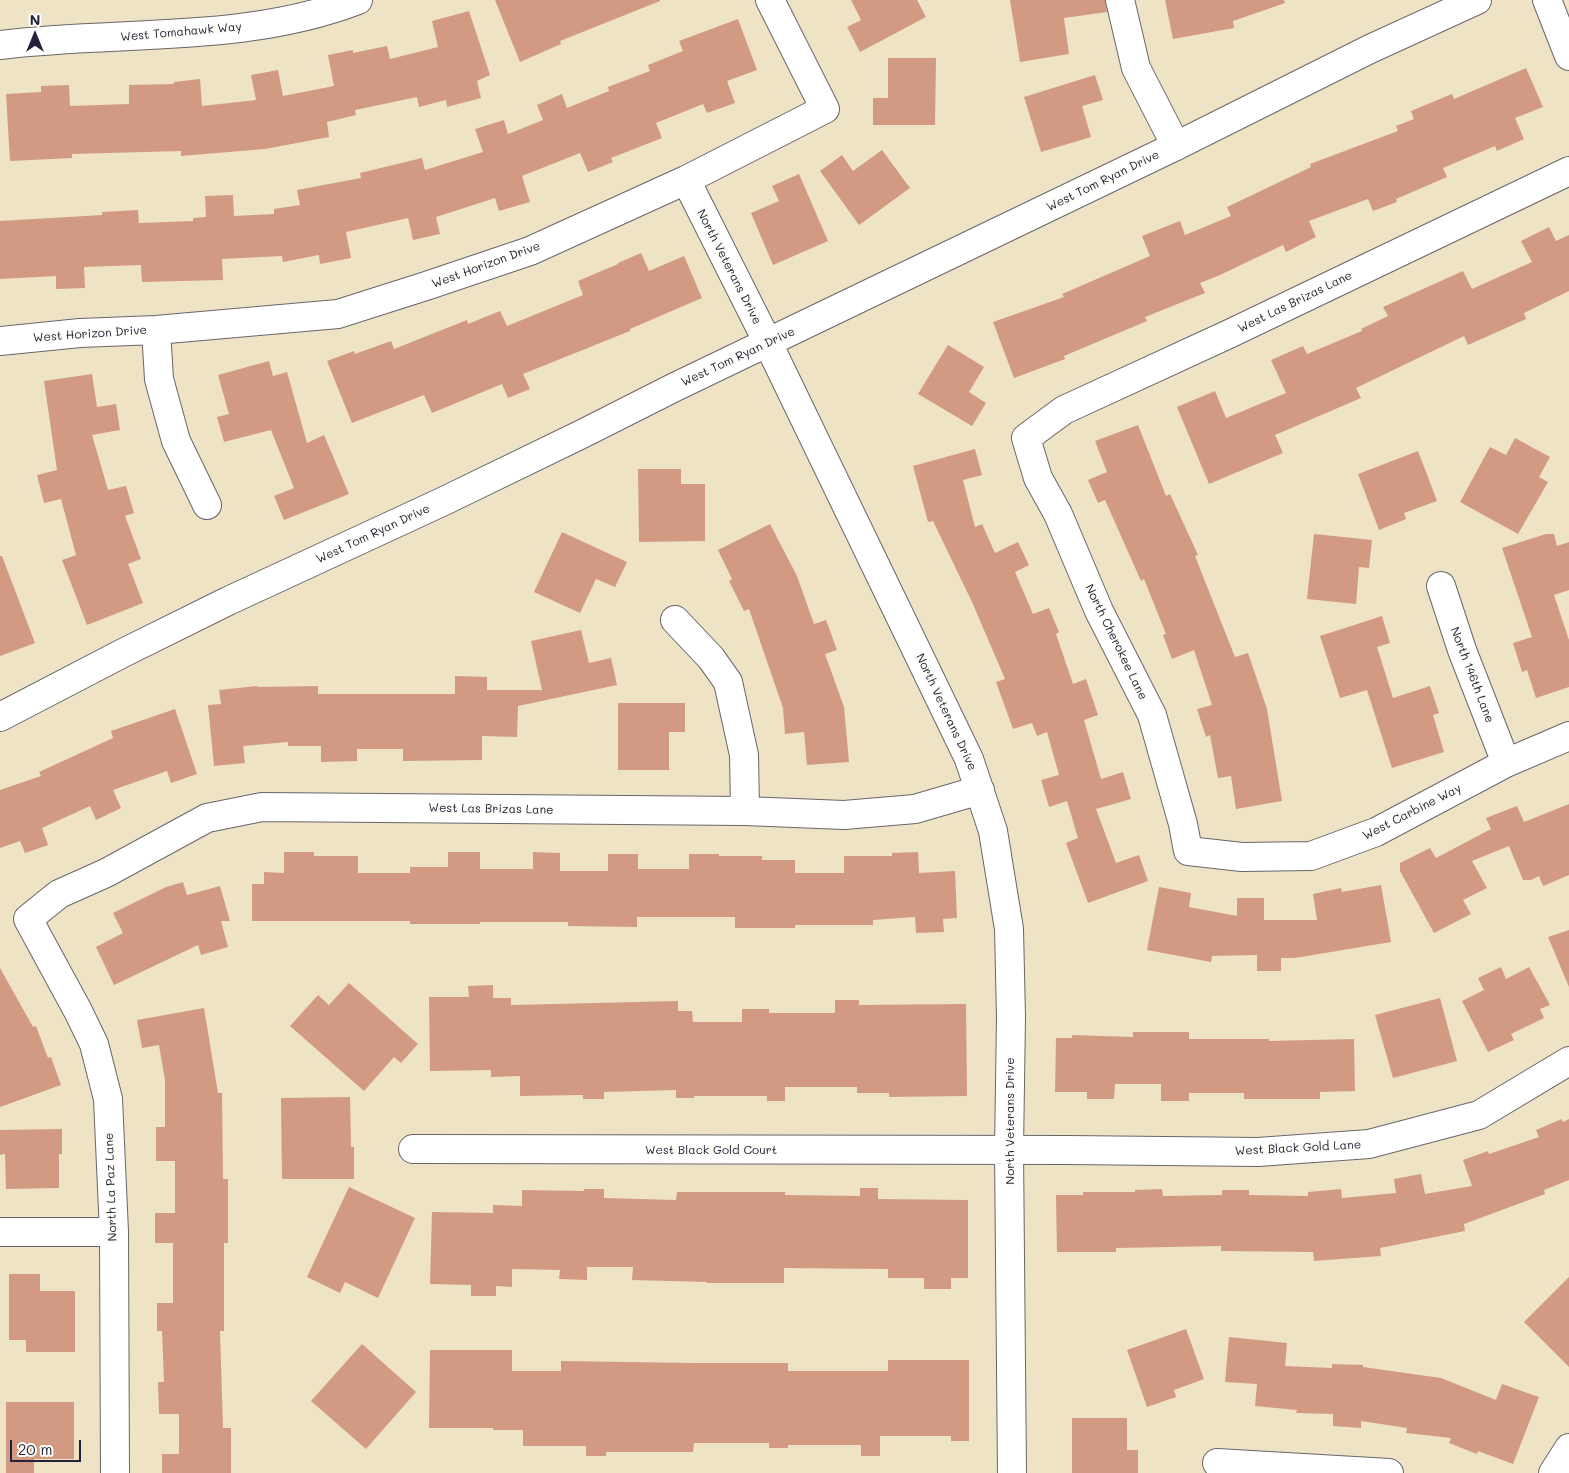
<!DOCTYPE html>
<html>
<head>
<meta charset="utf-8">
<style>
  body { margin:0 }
  #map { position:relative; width:1569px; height:1473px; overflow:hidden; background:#eee3c5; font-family:Mali,sans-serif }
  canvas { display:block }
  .north { position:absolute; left:10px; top:10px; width:50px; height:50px; -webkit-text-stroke:4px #fdfcf7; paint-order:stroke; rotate:0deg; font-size:14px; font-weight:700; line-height:20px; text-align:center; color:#22223b }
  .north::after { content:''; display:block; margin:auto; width:18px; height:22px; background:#22223b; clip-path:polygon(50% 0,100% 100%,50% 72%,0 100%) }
  .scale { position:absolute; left:10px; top:1440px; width:71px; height:22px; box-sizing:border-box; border:2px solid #22223b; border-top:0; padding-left:6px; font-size:15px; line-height:18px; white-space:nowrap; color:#22223b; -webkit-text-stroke:4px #fdfcf7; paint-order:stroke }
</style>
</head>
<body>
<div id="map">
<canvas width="1569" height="1473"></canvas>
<div class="north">N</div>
<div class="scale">20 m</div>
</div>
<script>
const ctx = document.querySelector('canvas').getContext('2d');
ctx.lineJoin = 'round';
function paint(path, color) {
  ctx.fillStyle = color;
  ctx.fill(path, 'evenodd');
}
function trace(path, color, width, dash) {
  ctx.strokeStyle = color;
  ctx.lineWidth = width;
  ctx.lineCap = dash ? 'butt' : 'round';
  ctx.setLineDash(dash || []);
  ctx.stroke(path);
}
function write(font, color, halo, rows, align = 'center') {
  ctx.font = font + ' Mali,sans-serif';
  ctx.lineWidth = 4;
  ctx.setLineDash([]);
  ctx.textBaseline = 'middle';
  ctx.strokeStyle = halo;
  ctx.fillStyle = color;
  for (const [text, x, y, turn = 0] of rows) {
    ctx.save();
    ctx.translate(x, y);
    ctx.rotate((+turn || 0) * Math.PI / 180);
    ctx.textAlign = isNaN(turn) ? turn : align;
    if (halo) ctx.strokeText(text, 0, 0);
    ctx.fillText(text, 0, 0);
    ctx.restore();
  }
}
const building = new Path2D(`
  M495,0H660V1L560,41L561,44L520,62Z
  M851,0H917L926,17L860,52L847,27L861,20Z
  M1010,0H1105L1107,12L1064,18L1069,54L1020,62Z
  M1165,0H1284L1285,3L1233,21L1234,28L1173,39Z
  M469,11L490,75L477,81L481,98L447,107L446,100L419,107L417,97L355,110L356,115L327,122L329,137L265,149L181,156V151L72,154V158L10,161L6,94L41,92V86L69,85L70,106L129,104V85L174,84V82L200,79L202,106L256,100L251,75L278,70L283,96L334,86L328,55L353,50V53L387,46L390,59L438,47L432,21Z
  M738,19L757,70L727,81L735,103L707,113L703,104L656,123L662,138L611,158L613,162L588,172L580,153L522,176L530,202L499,211L495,198L436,217L440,234L413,240L408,218L346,232L351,258L320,264L319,255L283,262L282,256L222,259L223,280L142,282L141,265L84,267L85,288L56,289V276L0,279V221L102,215V212L138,210L139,223L193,221V218L206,217L205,196L233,195L234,216L274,214V209L300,205L297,190L361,178L360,173L422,158L425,170L483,152L475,129L504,120L508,134L543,120L537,105L562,94L567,108L609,91L608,87L650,71L648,65L683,51L679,41Z
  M888,58H936L935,125H873V98H888Z
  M1526,68L1543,107L1515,118L1524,139L1497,151L1495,146L1443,168L1447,177L1396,199L1397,202L1373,211L1368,199L1309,221L1316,237L1286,252L1283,245L1220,275L1200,283L1205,293L1145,317L1147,321L1064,356L1065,359L1014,378L993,322L1064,297L1062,294L1150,256L1142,236L1180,221L1185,235L1231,216L1227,207L1311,167L1310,164L1398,131L1396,126L1414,119L1411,111L1452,94L1454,99Z
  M1095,75L1103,100L1082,106L1091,137L1041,152L1024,97Z
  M882,150L910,188L859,225L820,171L842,155L853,171Z
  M799,174L828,241L773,265L751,213L779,201L772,186Z
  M1549,227L1556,241L1569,235V291L1524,313L1526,319L1468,345L1464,336L1356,388L1361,398L1275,435L1283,453L1209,484L1177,407L1215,391L1226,418L1286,393L1271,360L1303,346L1307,354L1362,331L1361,329L1388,316L1383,307L1463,271L1472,289L1532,262L1521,241Z
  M641,253L649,271L684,256L702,298L630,329V331L523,374L530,389L508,398L502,384L432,413L424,395L352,423L327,361L354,351L355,354L391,341L394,349L467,320L468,324L500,311L507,326L583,295L578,281L618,264V263Z
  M948,345L984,367L969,392L986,403L972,426L918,394Z
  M269,361L273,376L287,372L307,443L324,435L349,494L284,520L274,496L294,488L271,430L224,442L217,417L229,414L218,375Z
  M92,374L97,407L116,404L120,430L92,435L108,490L126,486L134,513L125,516L141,559L128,564L143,603L87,625L62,560L76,555L61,499L44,503L37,475L57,470L44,381Z
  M1138,425L1166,496L1170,494L1198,555L1195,556L1235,657L1248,653L1267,709L1282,801L1236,809L1231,776L1218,778L1210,735L1206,737L1197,709L1212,705L1194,650L1172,659L1163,635L1166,634L1144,579L1141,581L1105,500L1098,503L1088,480L1107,472L1095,441Z
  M1515,438L1550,457L1539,477L1548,482L1518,534L1460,502L1490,447L1506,455Z
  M975,449L982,475L963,480L975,527L982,524L995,553L1018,542L1029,565L1015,572L1033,614L1049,608L1059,632L1056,634L1073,684L1086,679L1098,715L1084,720L1101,779L1123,772L1131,799L1096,809L1116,863L1139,855L1148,881L1088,903L1066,843L1078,838L1067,801L1049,807L1041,780L1059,775L1047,732L1037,736L1032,723L1013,729L996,682L1005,679L972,602L933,521L928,522L913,466Z
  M1418,451L1437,501L1404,513L1406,519L1379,530L1358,474Z
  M638,469H681V484H705V541L639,542Z
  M770,524L797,576L814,624L826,620L837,650L825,654L844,707L849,762L807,765L804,732L785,734L783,708L749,609L744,611L729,581L732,579L718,550Z
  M562,532L627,562L615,587L596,579L580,613L534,592Z
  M1314,534L1372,540L1369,568L1359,567L1356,604L1307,599Z
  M1546,534H1554L1557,546L1569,542V590L1554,595L1569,640V687L1536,698L1527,670L1522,672L1513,643L1532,637L1502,548Z
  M0,556H2L35,643L0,656Z
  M1382,616L1390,643L1377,647L1393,698L1430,686L1439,713L1433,715L1444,752L1392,768L1367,690L1340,698L1320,636Z
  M581,630L589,663L611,658L617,685L518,706L517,737L482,736V760L403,761V749H357V761L321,762V746H288V742L243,746L245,763L214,766L208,705L221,704L219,690L257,686L258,687L318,686V694H455V676L487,677V690H542L531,641Z
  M618,703H685V732H669V770H618Z
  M175,709L197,774L171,783L167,771L113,790L121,808L96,820L90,806L42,828L48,845L25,853L20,841L0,848V790L41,776L39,772L113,738L111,731Z
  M1569,804V875L1543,886L1539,876L1531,880H1523L1509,846L1472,861L1487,888L1463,900L1471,914L1434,933L1400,871V863L1430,848L1436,858L1491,829L1486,818L1517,806L1524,822Z
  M284,852H314V856H358V873H410V867H448V852H480V869H533V852L560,853V871H608V854H638V869H689V854H719V856H762V860H795V873H844V856H892V853L918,852L919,873L955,871L957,918L943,919L944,932L916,933L915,917L873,920V925H795V928H735V917H637V927L568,926V922H480V924H410V921H252V884H264V872L284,873Z
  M183,882L187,895L220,886L230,921H221L228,947L201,955L198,945L114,985L96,947L123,933L113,913L166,887Z
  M1381,885L1391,942L1295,958H1281V971H1257V955L1212,956L1211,962L1147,950L1159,887L1191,893L1189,907L1237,916V898H1264V920H1317L1313,894L1341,888L1342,892Z
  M1569,930V987L1548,937Z
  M1501,967L1506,979L1529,967L1550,1005L1540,1009L1544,1018L1511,1034L1514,1040L1488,1052L1462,1001L1484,990L1478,978Z
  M0,968L33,1027L36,1026L48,1058L51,1057L61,1085L0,1107Z
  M349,983L418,1044L401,1063L394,1057L364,1091L290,1026L318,995L329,1005Z
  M493,985V998H511V1005L678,1001V1011H692L693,1022H742V1009H769V1013H835V1000H859V1005L966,1004L967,1096L889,1097V1093H857V1087H785V1101H767V1096H694V1098H676V1090L604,1092V1099H583V1095L520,1096V1076L491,1077V1070L430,1071L429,997H469L468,986Z
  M1440,998L1457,1061L1393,1078L1375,1015Z
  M204,1008L218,1093H222L223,1179H228V1243H224V1331H220L223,1428H231V1473H162V1454H179V1414H159L158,1382H164L162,1331H157V1303H173V1243H155V1213H175V1161H156V1127H165V1080L159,1045L142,1048L137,1020Z
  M1133,1032H1189V1039H1269V1041L1354,1039L1355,1091L1320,1092V1099H1244V1093H1189V1101H1161V1084H1115L1114,1099H1087V1092H1055L1056,1038H1072V1035L1133,1037Z
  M350,1097L351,1147H354V1179H282L281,1098Z
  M1562,1119L1563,1122L1569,1119V1180L1544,1190L1545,1194L1464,1224L1465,1231L1380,1248L1381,1256L1314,1261L1313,1252L1221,1251V1246L1116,1248V1252H1057L1056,1195H1083V1192H1135V1190L1162,1189L1163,1196L1222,1195V1190H1249V1195L1308,1196V1192L1341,1189L1342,1198L1396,1193L1394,1179L1421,1174L1425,1194L1472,1186L1463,1160L1488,1151L1489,1154L1539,1137L1536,1130Z
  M62,1129V1154H59V1188L6,1189L5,1154L0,1155V1130Z
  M349,1187L415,1218L378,1298L345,1282L340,1293L307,1277Z
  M860,1188H878V1199L968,1200V1278H951V1289H924V1278H888V1269L784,1268V1283H707V1282L632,1280L633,1267H587V1280L559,1279L560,1270L512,1269V1287L496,1286V1296H471V1285L430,1284L432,1212L493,1213V1205L522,1206V1190L584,1191V1189H604V1198L676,1200L677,1192H785V1195L860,1196Z
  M9,1274H40V1291H75V1352H26V1340H9Z
  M1569,1277V1367L1524,1322Z
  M1186,1329L1204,1379L1174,1390L1176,1397L1147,1407L1127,1350Z
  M1229,1337L1287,1343L1285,1366L1332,1368V1364L1363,1365V1367L1441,1378L1496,1400L1502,1384L1539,1397L1513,1464L1478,1451L1477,1454L1449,1443L1451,1438L1406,1433L1407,1428L1361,1421V1428L1333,1426V1414L1296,1413L1297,1410L1255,1406L1257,1384L1225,1382Z
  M362,1344L416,1392L366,1449L311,1401Z
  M430,1350H512V1371H561V1361L694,1363H788V1371H888V1360H969V1441H951V1436H880V1456H861V1445H788V1448H769V1443H694L693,1452H606V1456H586V1446H523V1430H493V1428H429Z
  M6,1402H74V1459H34V1473H6Z
  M1072,1418H1127V1450H1138V1473H1072Z`);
const minor = new Path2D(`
  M1120,0L1136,68L1176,146
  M1547,0L1569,56
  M0,45C119,30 244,44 358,0
  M1569,171L1229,334L1064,410L1026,438L1038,478L1058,514L1099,611L1152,715L1183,824L1188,851L1242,857L1311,856L1376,832L1506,763L1569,736
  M686,180L768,343L969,759L993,831L1009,929L1011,1017L1009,1150L1012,1473
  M156,330L159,379L176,441L207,505
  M0,341L80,333L156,330L338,314L426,286L530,251L686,180L825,109L770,0
  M1441,586L1462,650L1506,763
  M675,620L711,658L728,682L744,755L745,811
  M413,1149L1069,1150L1258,1152L1369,1144L1479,1115L1569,1061
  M0,1232H114
  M1217,1463L1389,1473
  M115,1473L114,1232L108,1099L94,1044L78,1011L28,919L59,894L106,873L207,818L262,807L745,811L844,815L915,809L980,790
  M1553,1473L1569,1448`);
const tertiary = new Path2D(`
  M0,717L123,653L228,601L444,501L582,434L675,387L1176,146L1370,49L1477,0`);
const streetNames = [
  ["West Tomahawk Way",181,32,-5],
  ["West Tom Ryan Drive",1103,181,-26],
  ["West Horizon Drive",486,265,-20],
  ["North Veterans Drive",729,267,63],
  ["West Las Brizas Lane",1295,302,-26],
  ["West Horizon Drive",90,334,-4],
  ["West Tom Ryan Drive",738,357,-25],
  ["West Tom Ryan Drive",373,534,-25],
  ["North Cherokee Lane",1116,642,64],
  ["North 146th Lane",1472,675,69],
  ["North Veterans Drive",946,712,65],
  ["West Las Brizas Lane",491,809,1],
  ["West Carbine Way",1412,812,-27],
  ["North Veterans Drive",1010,1121,-90],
  ["West Black Gold Lane",1298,1148,-3],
  ["West Black Gold Court",711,1150],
  ["North La Paz Lane",111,1187,-92]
];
paint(building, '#d39a83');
trace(minor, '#69666b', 30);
trace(tertiary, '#69666b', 30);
trace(minor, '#fff', 28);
trace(tertiary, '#fff', 28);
write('12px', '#22223b', '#fdfcf7', streetNames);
</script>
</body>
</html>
